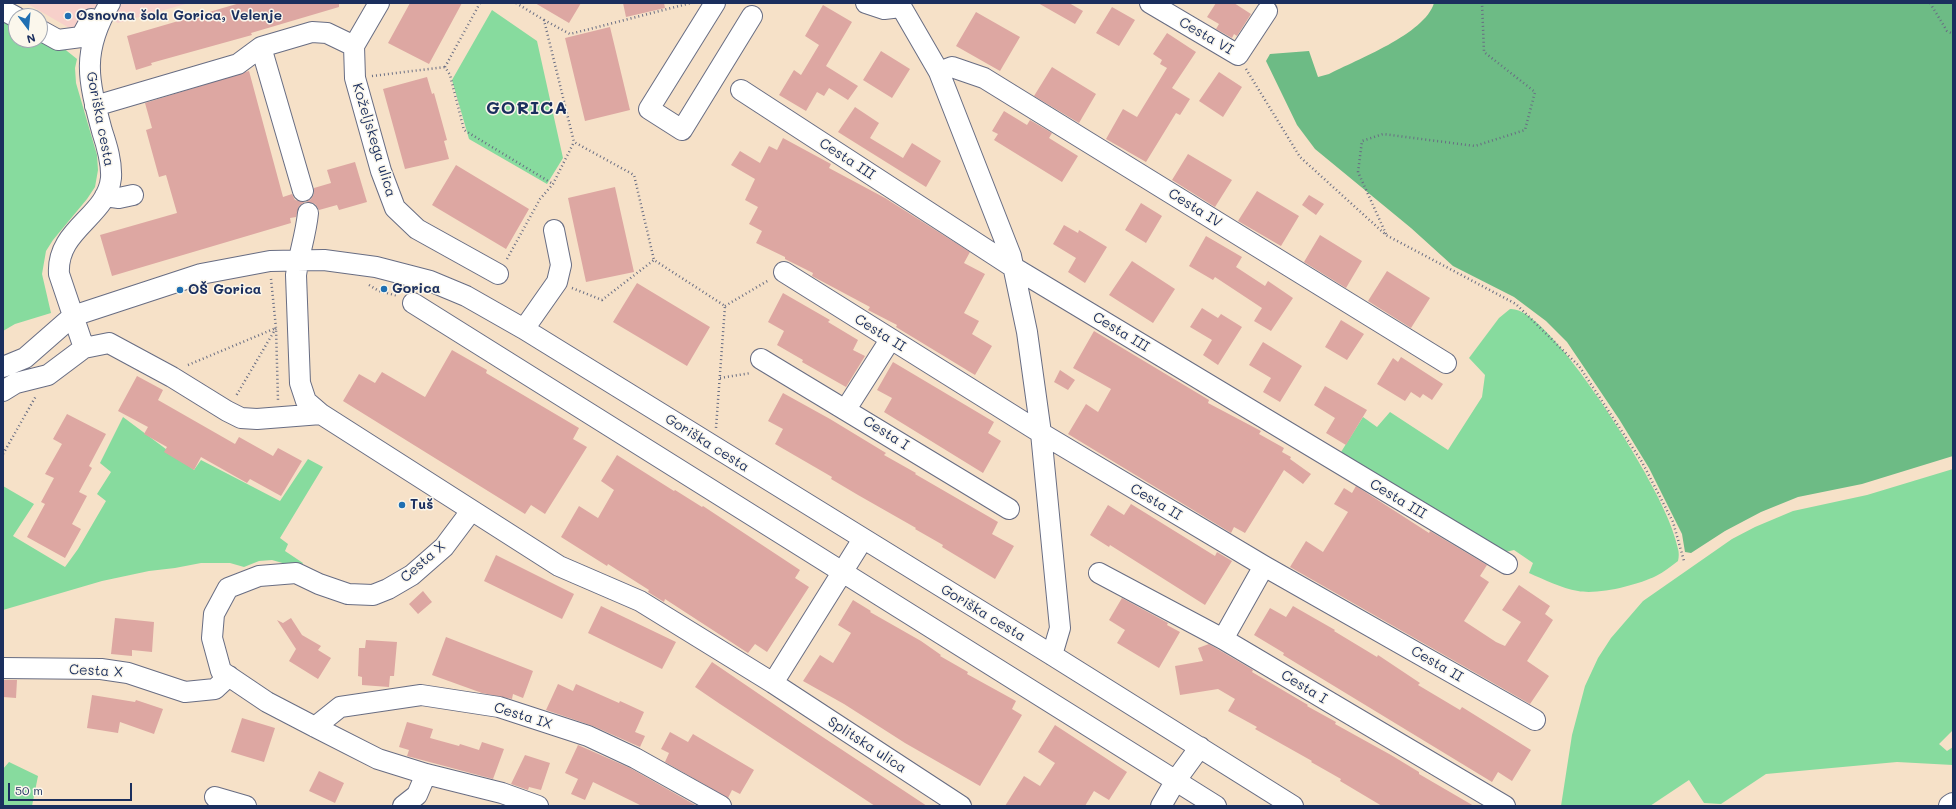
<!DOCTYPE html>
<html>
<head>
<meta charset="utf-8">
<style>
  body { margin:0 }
  #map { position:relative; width:1956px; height:809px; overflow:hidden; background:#f6e1c8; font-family:Mali,sans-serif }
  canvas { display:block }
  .frame { position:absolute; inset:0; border:4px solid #1b2f5e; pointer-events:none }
  .north { position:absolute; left:8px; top:8px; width:40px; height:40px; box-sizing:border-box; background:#fbf7ec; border:1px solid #a1a7b3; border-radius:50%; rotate:164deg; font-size:11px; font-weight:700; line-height:16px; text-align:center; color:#1b2f5e }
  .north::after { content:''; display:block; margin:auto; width:14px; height:18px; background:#1f6fb2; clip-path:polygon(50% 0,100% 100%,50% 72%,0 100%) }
  .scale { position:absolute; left:8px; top:783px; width:124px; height:18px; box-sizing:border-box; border:2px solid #1b2f5e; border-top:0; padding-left:5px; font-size:12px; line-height:14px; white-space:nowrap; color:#1b2f5e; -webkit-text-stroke:3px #fbf7ec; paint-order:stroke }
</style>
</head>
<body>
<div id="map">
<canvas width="1956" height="809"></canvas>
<div class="frame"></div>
<div class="north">N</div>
<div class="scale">50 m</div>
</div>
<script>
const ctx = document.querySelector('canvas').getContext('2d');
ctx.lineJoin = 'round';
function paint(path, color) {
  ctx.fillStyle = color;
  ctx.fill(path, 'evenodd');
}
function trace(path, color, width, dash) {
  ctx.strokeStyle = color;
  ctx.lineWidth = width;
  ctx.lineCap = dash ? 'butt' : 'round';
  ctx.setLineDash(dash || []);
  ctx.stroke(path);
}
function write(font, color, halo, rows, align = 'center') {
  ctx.font = font + ' Mali,sans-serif';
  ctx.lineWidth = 3;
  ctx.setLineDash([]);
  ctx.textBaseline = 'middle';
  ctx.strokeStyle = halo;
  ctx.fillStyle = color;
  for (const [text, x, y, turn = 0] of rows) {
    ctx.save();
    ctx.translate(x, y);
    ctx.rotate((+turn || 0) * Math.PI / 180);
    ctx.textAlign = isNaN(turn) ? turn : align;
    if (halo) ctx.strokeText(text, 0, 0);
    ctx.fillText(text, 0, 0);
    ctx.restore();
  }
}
const built = new Path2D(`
  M26,3H189L118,23L92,9L78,33Z`);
const green = new Path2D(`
  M492,10L537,41L563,158L547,184L469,139L452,80Z
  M3,11L16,18V40H40L57,43L77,59L75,68L76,83L97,155L98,170L95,187L87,199L53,240L46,251L42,274L51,313L15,324L3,331Z
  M1510,309C1544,305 1628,441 1644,471C1657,495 1672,522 1678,549C1679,552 1679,557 1678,561C1671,566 1664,572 1656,576C1638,585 1598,595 1578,591C1561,588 1545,580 1529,573L1533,563L1514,550L1497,554L1417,504L1341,452L1363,417L1377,427L1390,412L1448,450L1482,397L1485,375L1469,358L1499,318Z
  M123,417L194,470L201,460L280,501L308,459L323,467L280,538L288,544L285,551L303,563L300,568L272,560L259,561L244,567L230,563H201L175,568L149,571L102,581L3,610V486L34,504L13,536L65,567L78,549L106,501L97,494L111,472L100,463Z
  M1953,469V730L1939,744L1947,751L1953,747V765L1897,762L1766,774L1721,804L1704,803L1689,780L1650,806H1561L1572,735L1585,686L1598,658L1611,638L1643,601L1732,539L1755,527L1793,511L1867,495Z
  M9,762L38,776L32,806H3V769Z`);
const forest = new Path2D(`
  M1434,3H1953V456L1862,484L1798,497L1761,512L1725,531L1691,553L1685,552L1682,534L1649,468L1619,419L1567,342L1546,321L1514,297L1453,266L1411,228L1315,149L1297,125L1266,61L1270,54L1309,51L1318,77L1329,74C1356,60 1425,34 1434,3Z`);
const building = new Path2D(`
  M240,3H339V7L251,33L252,35L151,63L152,65L136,70L127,36Z
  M410,3H462L429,64L388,43Z
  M535,3H581L569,23Z
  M623,3H664L665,8L626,17Z
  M1038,3H1069L1083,11L1075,24Z
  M1216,3H1234L1251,14L1237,36L1234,34L1232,38L1216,29L1219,24L1207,17Z
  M823,5L852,22L826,66L858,86L848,100L829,88L824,96L817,92L806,111L779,95L794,70L801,75L819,45L805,36Z
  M1112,7L1135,20L1119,46L1096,33Z
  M976,12L1020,37L1000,71L956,46Z
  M610,27L630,110L585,121L565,38Z
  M1167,33L1196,52L1172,88L1190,99L1180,115L1176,113L1146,162L1106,139L1123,109L1137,117L1167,68L1160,64L1162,60L1153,54Z
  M881,51L910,69L892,98L863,80Z
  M1052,67L1096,94L1079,123L1034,96Z
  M249,71L283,197L292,194L295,200L305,202L299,206L296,217L290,218L291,223L112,276L100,235L177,213L166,175L159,177L146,130L152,128L145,103Z
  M1219,72L1242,87L1223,117L1199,101Z
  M427,77L432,94L434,93L447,140L444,141L449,159L405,169L383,89Z
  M855,107L879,123L870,138L903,158L912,143L941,161L926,187L838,132Z
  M1004,111L1027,125L1030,120L1052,133L1049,138L1078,156L1062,182L994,140L998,134L992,131Z
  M783,138L831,164L829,168L885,198L970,252L964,263L985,274L964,313L979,321L972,334L992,346L975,375L896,327L897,325L868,310L870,307L812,276L813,273L785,259V257L756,243L762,231L749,224L758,207L745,200L755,179L731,165L740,151L760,163L769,146L777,150Z
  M1188,154L1232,180L1215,207L1172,180Z
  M355,162L367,202L339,210L337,205L319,210L315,204L306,202L311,199L314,194V188L331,183L327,170Z
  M456,165L529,209L506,249L432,205Z
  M615,187L634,272L586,282L568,198Z
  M1257,191L1299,216L1281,246L1238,221Z
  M1309,195L1324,204L1316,215L1302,205Z
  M1141,203L1162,216L1146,243L1125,230Z
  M1064,225L1078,233L1079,230L1107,247L1085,283L1068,272L1076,258L1053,244Z
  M1320,235L1362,261L1346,288L1304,262Z
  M1206,236L1242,257L1236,267L1265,286L1268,281L1293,298L1271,331L1254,321L1262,308L1215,277L1213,280L1189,266Z
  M1132,261L1175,289L1153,323L1109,295Z
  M1387,271L1430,298L1411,328L1368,301Z
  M637,283L710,327L687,366L613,322Z
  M783,293L830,320L828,322L858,340L853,350L865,356L846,387L802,362L803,360L777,345L784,331L768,322Z
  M1202,308L1218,318L1221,314L1242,327L1218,365L1203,355L1212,340L1190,327Z
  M1341,320L1364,334L1347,360L1325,347Z
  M1094,331L1209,400L1208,403L1261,431L1259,434L1284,448L1282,452L1291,457L1290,459L1311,474L1303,484L1284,470L1245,533L1234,527L1231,533L1068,434L1086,404L1098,412L1111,389L1073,368Z
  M1263,342L1302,366L1280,402L1263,392L1271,378L1249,365Z
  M452,350L487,370L486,373L579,428L573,439L587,447L545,514L531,505L525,514L343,401L359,374L375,383L382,372L425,397Z
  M1401,357L1443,384L1432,400L1423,394L1420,398L1411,392L1405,401L1377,384L1393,358L1398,362Z
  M893,362L994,422L988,433L1001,441L983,473L884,412L892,398L877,390Z
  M1060,370L1075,380L1068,390L1054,382Z
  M137,376L163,390L158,400L235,444L239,437L273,456L278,448L302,461L281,496L250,479L247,483L201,457L194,470L164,452L167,447L144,434L148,427L118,411Z
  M1325,386L1367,410L1346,445L1326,433L1335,418L1314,405Z
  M783,393L830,419L886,453L884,455L916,473L915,474L998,522L992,534L1014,546L995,579L942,547L943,545L915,529L916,528L858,495L831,479L832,477L775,444L783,429L768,421Z
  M67,414L106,434L89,466L92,468L79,492L87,496L72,524L81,529L65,558L27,537L45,504L41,502L54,478L45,474L62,444L53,439Z
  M617,455L674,491L675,490L702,507L703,506L800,570L795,578L809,587L767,652L755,644L748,653L665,599L664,602L648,592L649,590L608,564L607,566L561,537L579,506L598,518L614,490L601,481Z
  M1356,486L1429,533L1430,531L1487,565L1480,576L1489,582L1464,621L1496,642L1505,646L1521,622L1502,610L1519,585L1550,606L1545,614L1553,620L1527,661L1549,676L1530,704L1290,567L1306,541L1323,552L1348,512L1334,504L1344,488L1352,493Z
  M1131,504L1215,556L1217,552L1232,561L1205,605L1110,545L1109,547L1090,535L1108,505L1124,515Z
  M496,555L574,594L562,619L484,581Z
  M423,591L432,602L418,614L409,604Z
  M1122,598L1168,623L1167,625L1180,632L1159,668L1117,643L1125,630L1109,620Z
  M853,600L871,611L870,612L921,641L941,655L940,656L968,672L967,674L1016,701L1012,709L1022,715L980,786L905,743L844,704L803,681L820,655L833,663L851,633L838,625Z
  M601,606L676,642L662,669L588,633Z
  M1293,606L1335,630L1334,631L1377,657L1378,655L1420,683L1418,685L1460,710L1462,707L1531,750L1512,781L1498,772L1492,782L1283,655L1284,653L1254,635L1270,608L1286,617Z
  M115,618L154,622L152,652L132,650V656L111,654Z
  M291,618L302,635L321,646L318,650L331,658L318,679L289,661L296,649L277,620L283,623Z
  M446,637L533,671L523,698L513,694L512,699L482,693L432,675Z
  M366,640L397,642L394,676H390L389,687L362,685V677L358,676L359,648H365Z
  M1209,644L1253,670L1252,672L1308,705L1307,706L1336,722L1335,724L1391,755L1419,772V774L1474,806H1382L1340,781L1341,779L1311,762L1312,761L1255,729L1257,727L1228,711L1235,699L1218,689L1180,695L1175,666L1203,661L1198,648Z
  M712,662L803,724L927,806H875L720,704L695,687Z
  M3,680H17L16,698L3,697Z
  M558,684L573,691L576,684L619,703L620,701L644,712L635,732L645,736L640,747L593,726L546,710Z
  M92,695L135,702L136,700L163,709L154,734L120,722L118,733L87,728Z
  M242,718L275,728L264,762L231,752Z
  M407,722L433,729L430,738L459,746L460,744L479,750L482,742L504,749L493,779L407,756L409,750L399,747Z
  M1055,725L1127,772L1109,800L1094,791L1085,806H1005L1024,776L1040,786L1055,763L1038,752Z
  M670,732L688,742L693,734L754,770L740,794L732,790L728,798L665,762L669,753L661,749Z
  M578,745L630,768L697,806H642L593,782L585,800L571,794L578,779L565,773Z
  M525,755L550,763L541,790L529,787L528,790L511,784Z
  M319,771L344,783L335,803L309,791Z`);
const path = new Path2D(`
  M480,3L445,67L450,75L464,130L553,184
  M516,3L544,20L574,142L634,175L654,260L725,306L716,428
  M1930,3L1947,31L1953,34
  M544,20L570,34L691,3
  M1246,69L1300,157L1386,235L1516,304L1579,366L1642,462L1673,522L1684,561
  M372,76L445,67
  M1386,234L1358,172L1362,141L1383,134L1475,146L1525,130L1535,92L1484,52L1482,3
  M507,259L540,199L553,184L574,142
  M271,279L276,328L278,400
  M369,285L379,291L398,296
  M572,288L602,300L654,260
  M725,306L769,280
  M188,365L276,328L236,396
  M720,378L751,373
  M3,454L36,396`);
const minor = new Path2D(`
  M379,3L354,46L355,78L381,171L395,208L417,229L498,274
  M715,3L649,109L682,130L752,16
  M866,3L884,9L901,7
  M899,3L939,72L1011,256L1027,332L1041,433L1060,628L1052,655
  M1150,3L1238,55L1267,11
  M3,10L16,17
  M40,30L58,40L81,37L91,19
  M261,47L303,191
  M939,72L952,67L984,78L1446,363
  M741,90L1013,267L1507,564
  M95,106L238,64L261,47L312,32L327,33L354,46
  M105,196L119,198L133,195
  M308,213C306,234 299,254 296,275L300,383L306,401L321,414L559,566L640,601L773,683L863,539
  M784,272L1041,433L1264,566L1535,720
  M413,303L1216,806
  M524,329L557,282L561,265L554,230
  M84,348L109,343L172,377L227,411L241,418L257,419L321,414
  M761,359L1009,509
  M3,367L25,358L73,316L201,274L270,261L324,260L376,267L430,281L466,296L524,329L1052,655L1293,806
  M3,391L16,383L48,375L84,348L59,274C56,229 107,217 111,178C112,162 107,146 102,131C88,79 81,52 110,3
  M846,409L890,340
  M471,511L444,547L412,575L388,589L373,595L348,594L319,584L296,573L259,576L228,588L214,614L212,638L221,671L267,702L315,727L378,759L426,774L502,793L538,806
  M1099,573L1223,639L1505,806
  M1223,639L1264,566
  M3,668L101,669L128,673L185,692L215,689L229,676
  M773,683L961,806
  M315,727L340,707L421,695L499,707L588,736L635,758L721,806
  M215,797L246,806
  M403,806L417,795L426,774
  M1161,806L1176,780L1200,747`);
const major = new Path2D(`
  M1950,806L1953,804`);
const markers = [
  [68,16,4,"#1f6fb2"],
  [384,289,4,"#1f6fb2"],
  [180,290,4,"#1f6fb2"],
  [402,505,4,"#1f6fb2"]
];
const poiNames = [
  ["Osnovna šola Gorica, Velenje",76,16],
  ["Gorica",392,289],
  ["OŠ Gorica",188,290],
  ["Tuš",410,505]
];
const streetNames = [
  ["Cesta VI",1206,36,30],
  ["Goriška cesta",100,119,79],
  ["Koželjskega ulica",374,140,73],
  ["Cesta III",847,159,33],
  ["Cesta IV",1195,208,32],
  ["Cesta III",1121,332,31],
  ["Cesta II",880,333,32],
  ["Cesta I",886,433,32],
  ["Goriška cesta",707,443,32],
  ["Cesta III",1398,499,31],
  ["Cesta II",1156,502,31],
  ["Cesta X",423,562,-41],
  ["Goriška cesta",983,613,31],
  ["Cesta II",1437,664,30],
  ["Cesta X",96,671,3],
  ["Cesta I",1304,687,31],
  ["Cesta IX",523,716,17],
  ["Splitska ulica",867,745,33]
];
const districtNames = [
  ["GORICA",527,108]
];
paint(built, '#f7d0ca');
paint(green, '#87db9e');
paint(forest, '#6dbb85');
paint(building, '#dda7a2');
trace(minor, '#686d83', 22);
trace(major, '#686d83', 24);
trace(path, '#686d83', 2.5, [1, 3]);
trace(minor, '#fff', 20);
trace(major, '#fff', 22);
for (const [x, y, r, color] of markers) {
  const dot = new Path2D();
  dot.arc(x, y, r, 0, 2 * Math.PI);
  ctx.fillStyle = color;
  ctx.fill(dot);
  trace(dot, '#fbf7ec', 1.5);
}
write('bold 14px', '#1b2f5e', '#fbf7ec', poiNames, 'left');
write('14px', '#1b2f5e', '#fbf7ec', streetNames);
ctx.letterSpacing = '1px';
write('bold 18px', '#1b2f5e', '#fbf7ec', districtNames);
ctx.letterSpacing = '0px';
</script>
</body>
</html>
